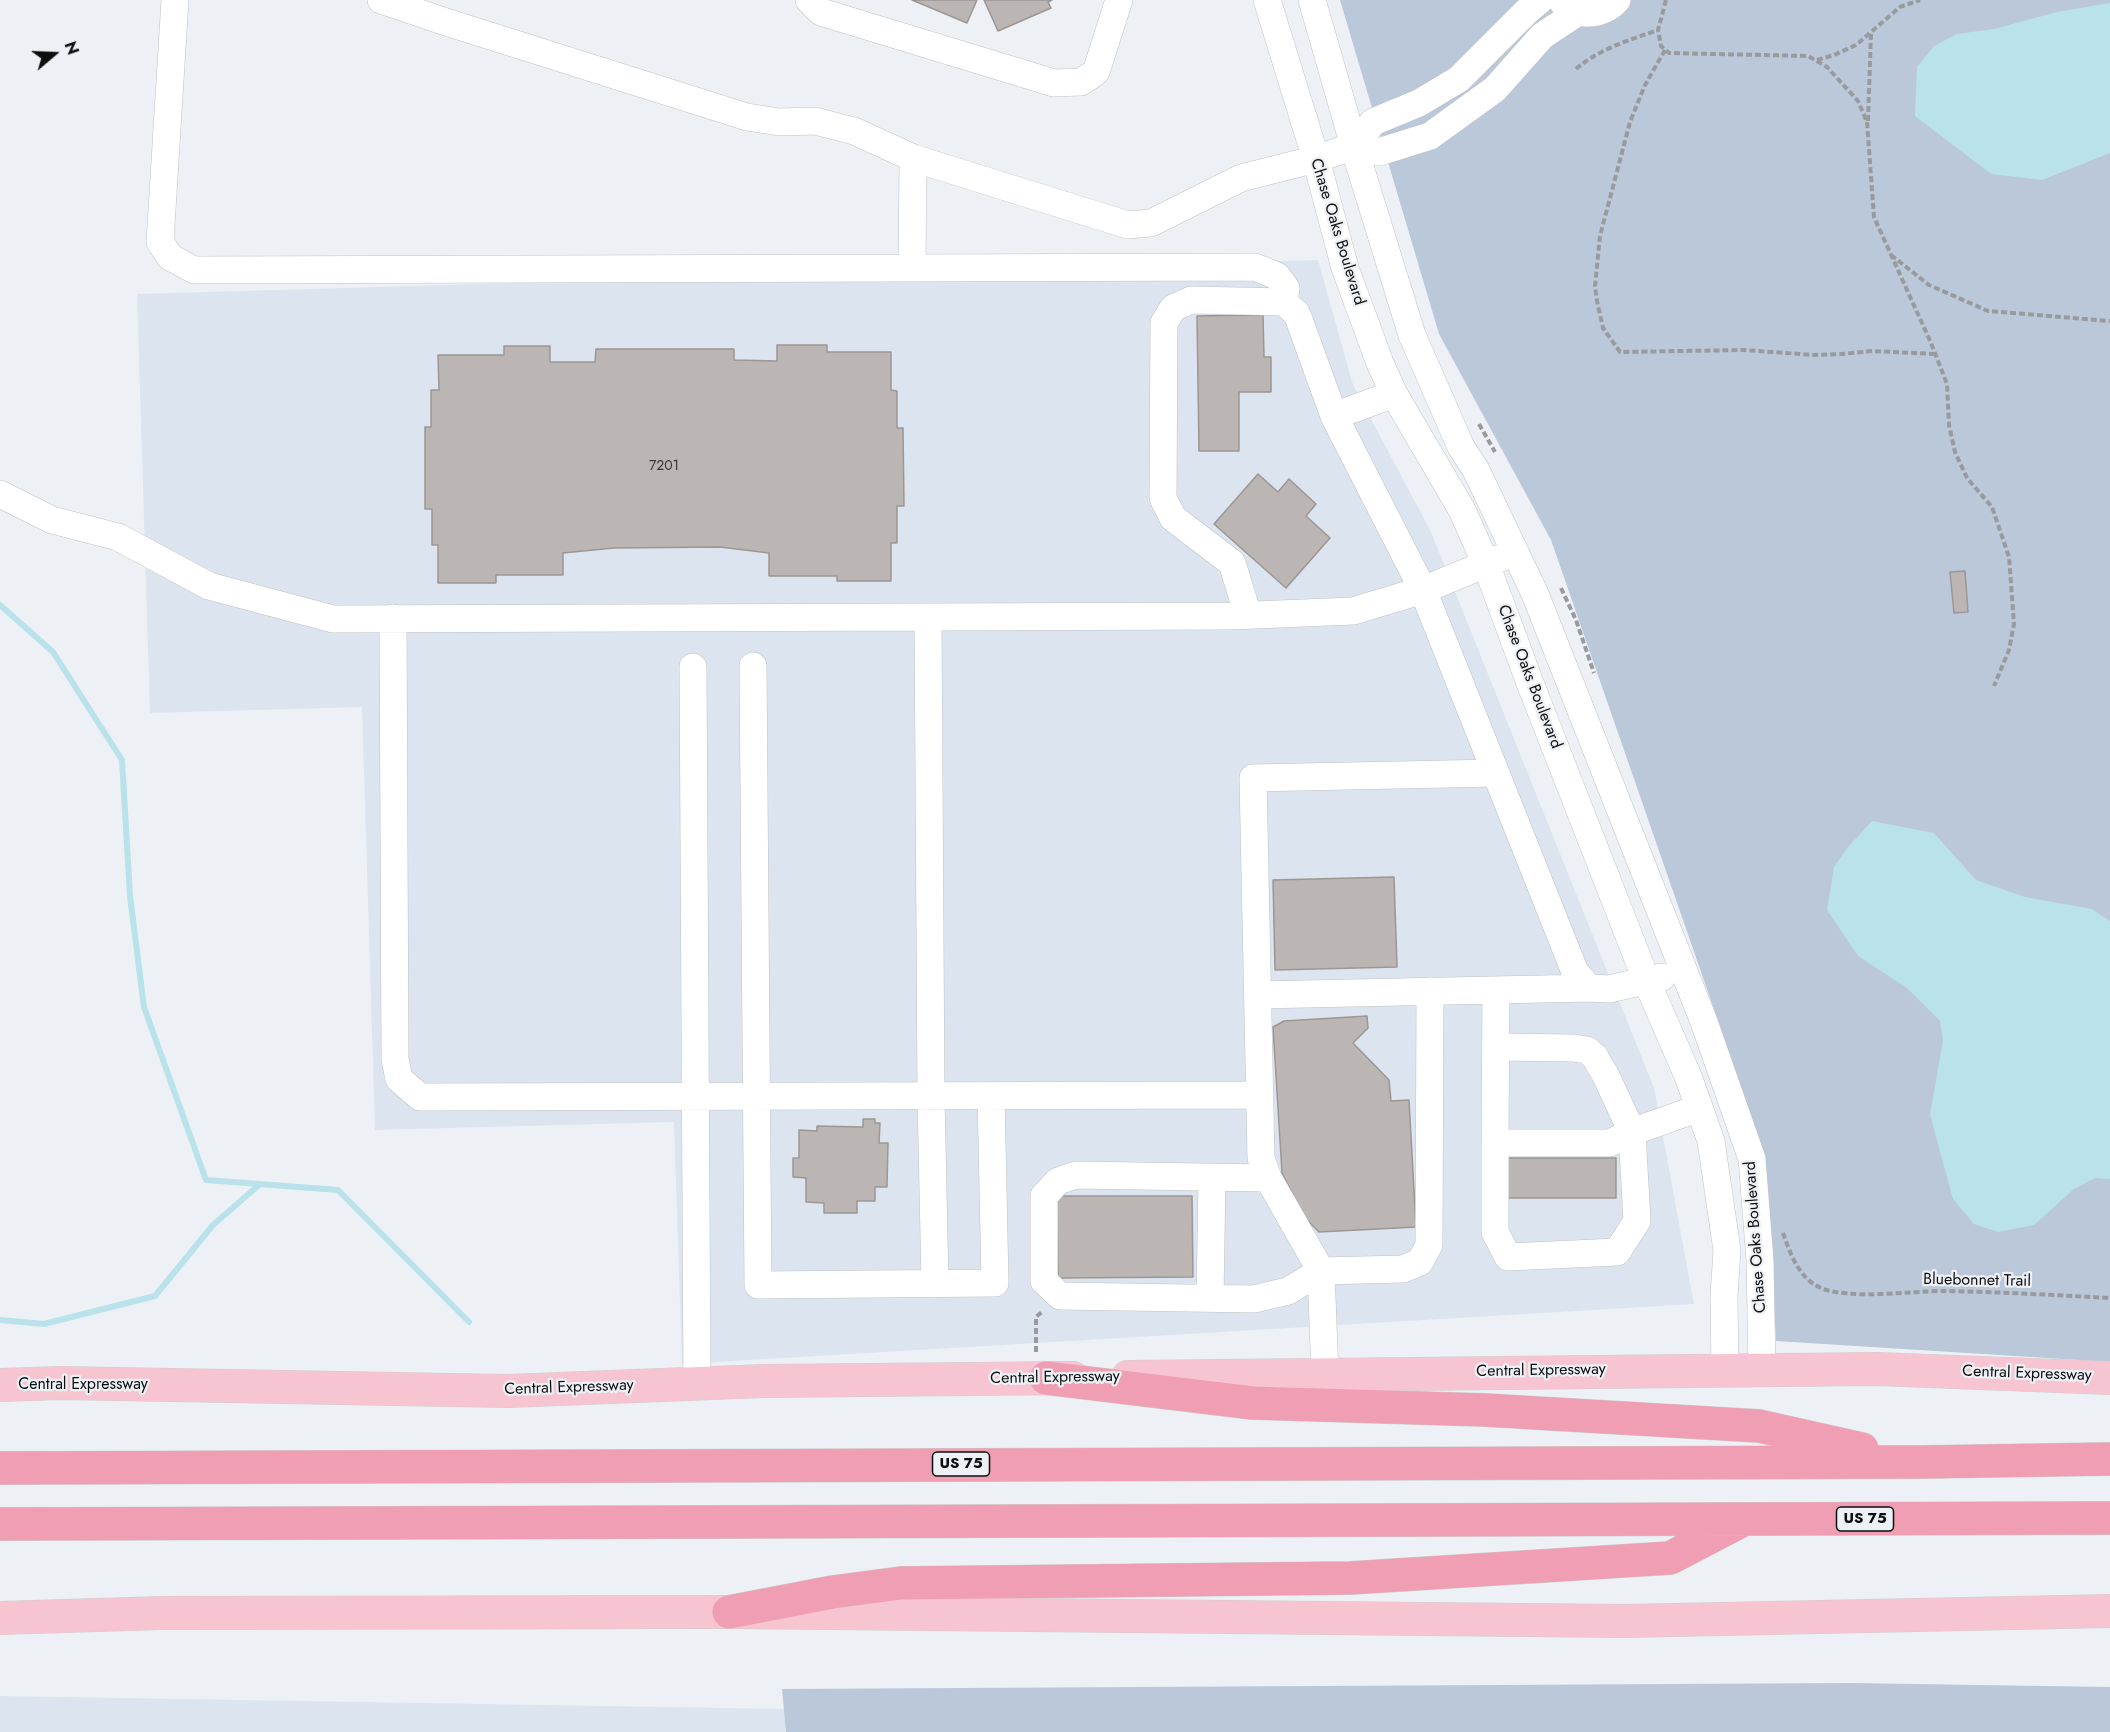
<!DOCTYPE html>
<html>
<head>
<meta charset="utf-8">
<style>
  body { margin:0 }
  #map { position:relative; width:2110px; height:1732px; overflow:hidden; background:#edf1f5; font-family:Jost,sans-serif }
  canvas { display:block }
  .north { position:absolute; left:24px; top:24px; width:60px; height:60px; -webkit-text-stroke:4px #edf1f5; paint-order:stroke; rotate:71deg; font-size:16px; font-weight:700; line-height:24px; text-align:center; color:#0d0e0f }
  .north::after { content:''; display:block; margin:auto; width:21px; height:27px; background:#0d0e0f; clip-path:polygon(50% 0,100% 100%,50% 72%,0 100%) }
</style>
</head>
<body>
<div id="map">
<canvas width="2110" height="1732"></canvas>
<div class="north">N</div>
</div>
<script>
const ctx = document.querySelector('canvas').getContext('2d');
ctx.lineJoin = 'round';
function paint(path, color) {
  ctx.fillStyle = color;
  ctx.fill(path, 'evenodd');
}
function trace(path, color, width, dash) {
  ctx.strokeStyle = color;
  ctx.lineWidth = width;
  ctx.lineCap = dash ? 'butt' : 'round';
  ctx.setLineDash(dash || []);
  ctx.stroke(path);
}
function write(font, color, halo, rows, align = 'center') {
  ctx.font = font + ' Jost,sans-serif';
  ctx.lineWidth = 4.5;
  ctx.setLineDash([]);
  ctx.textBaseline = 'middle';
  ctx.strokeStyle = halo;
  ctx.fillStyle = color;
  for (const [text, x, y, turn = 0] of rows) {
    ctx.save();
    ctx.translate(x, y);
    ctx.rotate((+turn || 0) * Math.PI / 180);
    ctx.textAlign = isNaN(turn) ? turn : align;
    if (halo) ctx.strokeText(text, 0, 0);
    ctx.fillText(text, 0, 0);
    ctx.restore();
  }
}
const built = new Path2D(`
  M1318,260L1353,385L1431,532L1654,1088L1694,1304L682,1364L674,1122L375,1130L362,707L150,713L137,294Z
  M0,1696L784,1709L1024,1732H0Z`);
const green = new Path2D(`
  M1340,0H2110V1362L1776,1341L1765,1156L1551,540L1439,334Z
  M1850,1683L2110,1687V1732H786L782,1689Z`);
const water = new Path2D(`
  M2110,3V153L2042,180L1991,174L1915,116L1917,67L1934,46L1957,34L1994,29L2057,12Z
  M1872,821L1934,833L1976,880L2025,897L2092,909L2110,921V1179L2095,1178L2074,1189L2034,1225L1998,1232L1974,1224L1953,1199L1930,1115L1943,1040L1940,1021L1907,988L1858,956L1827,910L1834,867L1847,848Z`);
const stream = new Path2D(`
  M0,605L53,652L122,760L130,896L144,1007L206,1180L338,1190L469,1322
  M0,1320L44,1324L155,1296L213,1225L260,1184`);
const building = new Path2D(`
  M912,0H977L967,23Z
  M984,0H1052L1048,2L1051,8L998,31Z
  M1263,315L1264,357H1271V392H1239V451H1199L1197,316Z
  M777,345H827V352H891V390L897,391V428H903L904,506H897V543H891V581H837V576H769V553L720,547L614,548L563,553V575H496V583H438V545H432V509H425V427H431V390H439L438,355H504V346H550V362H595L596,349H734V360L777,361Z
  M1258,474L1278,492L1289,479L1316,504L1306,516L1330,538L1286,588L1214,524Z
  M1965,571L1968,612L1954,613L1950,572Z
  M1394,877L1397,967L1275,970L1273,880Z
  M1367,1016L1368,1028L1353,1043L1389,1080L1391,1101L1409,1100L1416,1227L1319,1232L1305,1218L1282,1173L1273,1027L1284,1021Z
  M863,1119H875V1123H880L879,1143H888L887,1187H875V1201H857V1213H824V1203L806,1202V1178L793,1177V1158H799V1130L817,1131V1126L863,1127Z
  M1499,1158H1616V1198H1500Z
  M1057,1196H1192L1193,1277L1058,1278Z`);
const path = new Path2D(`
  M1666,0L1658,30L1661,46L1669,53L1808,56L1827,67L1858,101L1867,122L1874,217L1931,343L1947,384L1949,425L1955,452L1967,478L1992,507L2009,557L2014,624L2009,650L1994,686
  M1665,50L1645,85L1630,122L1600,236L1595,286L1597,301L1603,328L1620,352L1744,350L1814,355L1842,354L1872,351L1935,354
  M1817,60L1834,55L1856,45L1900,7L1920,0
  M1576,69C1599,49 1629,40 1658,30
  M1868,121L1871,33
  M1891,255L1929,285L1988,311L2110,321
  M1479,424L1495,452
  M1561,588L1576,620L1594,673
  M1783,1233C1790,1253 1799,1279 1821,1288C1850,1300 1911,1291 1944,1291C2000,1292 2055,1295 2110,1298
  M1036,1352V1317L1043,1311`);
const minor = new Path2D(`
  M175,0L160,242L170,257L194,270L1255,267L1277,276L1286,288L1284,302
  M381,0L446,22L747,117L779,122L815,121L854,131L913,158
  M809,0L821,12L1054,83L1081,82L1096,72L1119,0
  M1267,0L1316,159L1345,268L1380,363L1394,394L1462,510L1486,564L1530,683L1647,982L1688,1076L1711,1141L1727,1250L1724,1296L1725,1370
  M1312,0L1358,160L1412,335L1461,447L1476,470L1535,594L1704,1022L1752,1159L1760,1261L1762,1369
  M1561,0C1574,19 1603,16 1617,0
  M1354,146L1373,122L1419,103L1459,79L1526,12L1540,0
  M912,268L913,158L1128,225L1151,223L1241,178L1316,159L1354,146L1379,152L1430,136L1495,89L1542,36L1578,12
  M1334,416L1394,394
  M0,494L52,520L118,537L209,586L333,619L1230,616L1353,611L1423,590L1515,552
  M1248,615L1232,563L1173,518L1163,498L1164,323L1173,308L1191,300L1284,302L1297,314L1334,416L1423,590L1575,972L1589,988L1609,989L1662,977
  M928,617L931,1096L935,1284
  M393,618L395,1059L399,1079L420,1097L1260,1095
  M753,666L758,1285L995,1283L991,1096
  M693,667L697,1384
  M1496,990L1495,1143H1610L1632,1132L1699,1108
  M1258,995L1589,988
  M1495,1143V1232L1508,1257L1617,1252L1637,1221L1632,1132L1606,1076L1595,1057L1587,1050L1573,1048L1496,1047
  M1268,1178L1076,1175L1058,1181L1044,1196V1281L1060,1296L1254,1299L1288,1291L1321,1271L1403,1269L1420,1262L1429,1245L1430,991
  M1210,1298L1212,1178
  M1325,1375L1321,1271L1268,1178L1261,1158L1253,778L1495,773`);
const major = new Path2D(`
  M1128,1377L1877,1369L2110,1378
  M0,1385L60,1383L508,1391L764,1381L1073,1378
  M0,1618L162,1613L729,1612L1626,1621L2110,1611`);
const highway = new Path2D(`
  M1046,1378L1253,1403L1485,1410L1759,1426L1862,1449
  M0,1468L1922,1462L2110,1459
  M0,1524L2110,1518
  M729,1612L833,1592L901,1583L1350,1578L1670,1558L1739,1522`);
const numberNames = [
  ["7201",664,467]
];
const shields = [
  [961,1464,57],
  [1865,1519,57]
];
const shieldNames = [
  ["US 75",961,1464],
  ["US 75",1865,1519]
];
const streetNames = [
  ["Chase Oaks Boulevard",1337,232,73],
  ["Chase Oaks Boulevard",1529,677,69],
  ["Chase Oaks Boulevard",1756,1237,-94],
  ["Bluebonnet Trail",1977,1281,1],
  ["Central Expressway",1541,1371,-1],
  ["Central Expressway",2027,1374,2],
  ["Central Expressway",1055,1378,-1],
  ["Central Expressway",83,1385],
  ["Central Expressway",569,1388,-2]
];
paint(built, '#dce4ef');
paint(green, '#bac8da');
paint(water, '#b9e2eb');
trace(stream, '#b9e2eb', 6);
paint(building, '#bbb5b4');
trace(building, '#9c9695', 1.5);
trace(minor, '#bec2c6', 28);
trace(major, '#cfcfcf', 34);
trace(highway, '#cfcfcf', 34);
trace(path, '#989b9e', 4, [6, 3]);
trace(minor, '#fff', 27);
trace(major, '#f6c5d1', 33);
trace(highway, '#f09eb3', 33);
write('14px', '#383838', null, numberNames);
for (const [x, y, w] of shields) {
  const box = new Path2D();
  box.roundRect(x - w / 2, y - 12, w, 24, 4.5);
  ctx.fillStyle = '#edf1f5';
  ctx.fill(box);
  trace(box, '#0d0e0f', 1.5);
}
write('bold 15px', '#0d0e0f', null, shieldNames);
write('16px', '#0d0e0f', '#edf1f5', streetNames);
</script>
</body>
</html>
